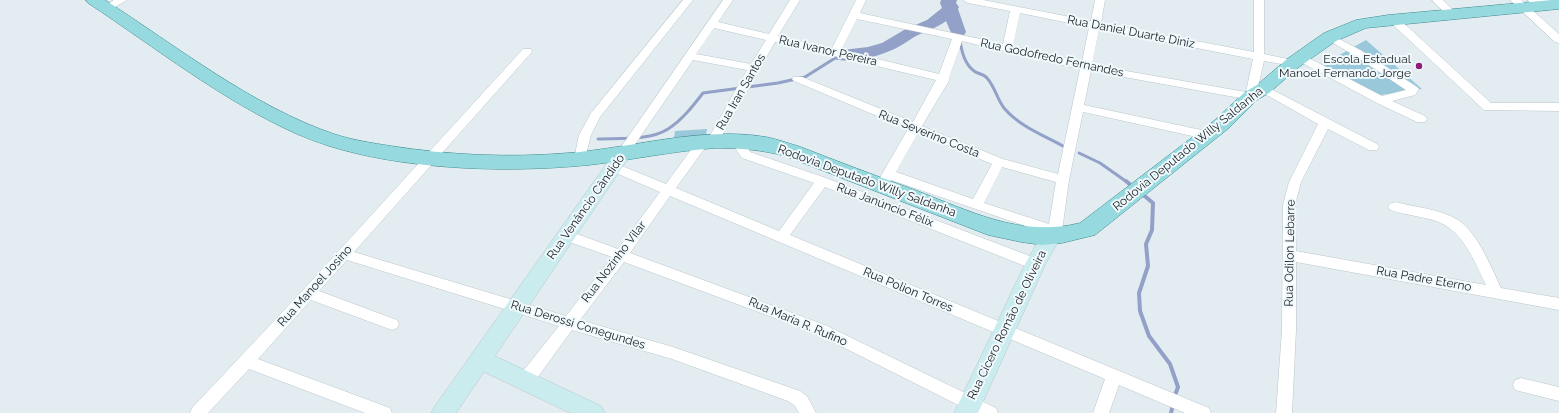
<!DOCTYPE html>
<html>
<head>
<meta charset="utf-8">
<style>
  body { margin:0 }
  canvas { display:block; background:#e3edf1 }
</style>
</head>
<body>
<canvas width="1559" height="413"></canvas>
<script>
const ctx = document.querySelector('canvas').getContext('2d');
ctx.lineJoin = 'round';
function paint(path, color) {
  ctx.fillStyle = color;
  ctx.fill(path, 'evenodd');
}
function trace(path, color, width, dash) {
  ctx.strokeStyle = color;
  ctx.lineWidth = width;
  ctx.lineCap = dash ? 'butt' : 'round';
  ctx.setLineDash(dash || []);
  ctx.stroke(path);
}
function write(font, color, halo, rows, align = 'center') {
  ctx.font = font + ' Raleway,sans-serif';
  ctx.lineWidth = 4;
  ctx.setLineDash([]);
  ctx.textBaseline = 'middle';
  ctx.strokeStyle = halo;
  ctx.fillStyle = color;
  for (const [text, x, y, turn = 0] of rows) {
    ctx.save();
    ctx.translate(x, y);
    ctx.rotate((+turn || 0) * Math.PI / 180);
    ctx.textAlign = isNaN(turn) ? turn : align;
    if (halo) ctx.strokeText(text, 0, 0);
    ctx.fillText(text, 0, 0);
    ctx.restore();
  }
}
const green = new Path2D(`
  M1366,40L1422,89L1374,96L1320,66Z
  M707,129L706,135L674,138L675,131Z`);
const streamFar1 = new Path2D(`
  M958,32C961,45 962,62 974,71C978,74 984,74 987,78C995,87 997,99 1004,108C1019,126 1043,135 1063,146
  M598,139C620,138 649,141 668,129C682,120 693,106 703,93L778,83L805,77L840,55
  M1079,153L1100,163L1127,182`);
const stream = new Path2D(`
  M1126,181L1133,187
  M1141,193L1153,203L1152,230L1146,244L1148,266L1139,293L1140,311L1149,336L1170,364L1178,387L1174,398
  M1171,413L1173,404`);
const river = new Path2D(`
  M941,0H957L956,3L959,7L958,9L966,32L964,35L958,37L952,35L946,21C937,28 926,31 916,36C910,39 906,43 900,46C882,56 854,64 834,59L832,55L834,51L868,47L882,43L904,30L927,20L942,8L940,3Z`);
const street = new Path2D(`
  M114,0H127L110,10H102L101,8Z
  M683,0H693L600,117L591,135L584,162L580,163L576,162L574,159L579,135L591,113Z
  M723,0H733L718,22L769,34L790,0H800L778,36L832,48L856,0H866L860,13L1003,44L1010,11L968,3L963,0H983L1091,21L1095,0H1105L1101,23L1254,52V0H1264V54L1297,61L1298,63L1293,66L1264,61L1258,87L1263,85L1267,87L1377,144L1379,147L1377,150H1369L1328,129L1301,182L1295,205L1296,251L1486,285C1474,261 1463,230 1436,221C1421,216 1405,215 1390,210L1388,207L1390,204L1395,202C1415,207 1440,209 1458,220C1478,233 1491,267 1501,288L1559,298V310L1296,262V330L1292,413H1276L1282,330L1283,205L1289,182L1318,124L1258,90L1255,99L1251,100L1091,71L1084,105L1206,131L1210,132L1212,135L1210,138L1206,139L1083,112L1069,180L1062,231L1055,242L1050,243L1045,242L1043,238L1046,233L891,180L889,183L885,184L881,183L879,180L882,174L908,129L794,81L792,79L794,77H802L913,122L936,80L775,42L716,146L712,147L707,145L676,188L779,231L814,183L742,158C738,153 733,147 737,140H745L750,152L826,178L1040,260L1042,264L1040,268L1035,269L1030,268L825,187L790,235L1209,408L1211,413H1185L1119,385L1109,413H1093L1105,379L670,196L630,253L825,325L996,408L998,413H974L815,333L624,262L580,320L673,347L800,391L807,396L816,413H799L795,406L788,401L672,359L572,330L532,385L526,387L520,385L518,380L520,375L559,326L347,260L319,291L397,320L399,324L397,328L392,330L311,300L258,359L390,408L392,413H365L249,369L208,413H190L192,408L304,289L523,49H531L532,51L531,53L354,252L566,316L612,257L561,239L559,235L561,231L566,230L618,249L660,192L609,170L607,167L609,164L613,163L617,164L666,184L698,140L702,139L707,141L747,70L693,60L627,156L623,157L619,156L617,153L619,150ZM1020,13L1089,27L1082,62L1013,46ZM857,19L952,39L939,74L841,50ZM714,28L766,40L751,64L696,54ZM1099,29L1253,59L1246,92L1092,65ZM962,41L1080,69L1058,174L1003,159L922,126L950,79L949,78ZM918,133L992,164L973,199L896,172ZM1002,167L1056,182L1049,224L984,203Z
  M1432,0H1443L1457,14L1456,16H1448Z
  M1510,0H1521L1559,34V43L1555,42Z
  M1528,0H1549L1559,2V5L1555,7L1529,2Z
  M1393,16L1397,17L1491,103H1559V111L1484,110L1389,21L1388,19L1389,17Z
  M1330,34L1362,51L1417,87L1419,89L1415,95L1392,101L1425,116L1427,119L1425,122H1417L1377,103L1297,60L1296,58L1297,56H1305L1382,96L1406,90L1354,55L1326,39L1325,37Z
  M1521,378L1559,387V401L1515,390L1513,385L1515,380Z`);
const secondary = new Path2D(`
  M623,147L629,149L632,153L495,356L601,406L605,413H570L484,372L456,413H431L435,406L617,149Z
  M1050,231L1057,233L1060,238L1045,265L978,413H954L1025,264L1043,233Z`);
const primary = new Path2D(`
  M86,0H105C176,46 254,107 334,134C352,140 372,143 391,146C449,155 509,158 568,153C632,148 702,126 766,137C777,139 787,143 798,146C837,161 876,176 915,190C970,211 1021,238 1080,223L1215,120L1245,92L1257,85L1287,59L1324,33L1356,20L1388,15L1552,0H1559V9L1366,28L1336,41L1299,67L1269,93L1257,100L1229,128L1095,235L1062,243L1042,245L1021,242L988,235L785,156C762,150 740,148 716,148C673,151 632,160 589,165C501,174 378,170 297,134C223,101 156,48 88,3Z`);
const markers = [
  [1419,66,4,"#921b79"]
];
const streetNames = [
  ["Rua Daniel Duarte Diniz",1131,32,11],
  ["Rua Ivanor Pereira",828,51,13],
  ["Rua Godofredo Fernandes",1052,58,12],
  ["Rua Iran Santos",741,92,-60],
  ["Rua Severino Costa",929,134,22],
  ["Rodovia Deputado Willy Saldanha",1188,149,-39],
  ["Rodovia Deputado Willy Saldanha",867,181,20],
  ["Rua Janúncio Félix",885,205,21],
  ["Rua Venâncio Cândido",586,207,-55],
  ["Rua Odilon Lebarre",1290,253,-89],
  ["Rua Nozinho Vilar",614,262,-53],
  ["Rua Padre Eterno",1424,279,10],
  ["Rua Manoel Josino",315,286,-48],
  ["Rua Polion Torres",908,290,23],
  ["Rua Maria R. Rufino",798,322,23],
  ["Rua Derossi Conegundes",578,325,17],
  ["Rua Cícero Romão de Oliveira",1007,325,-64]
];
const poiNames = [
  ["Escola Estadual",1411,59],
  ["Manoel Fernando Jorge",1411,73]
];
paint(green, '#9ac8db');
trace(streamFar1, '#93a0c7', 3);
trace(stream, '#93a0c7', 4);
paint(river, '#93a0c7');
trace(street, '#bbc5c9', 1);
trace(secondary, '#bbc5c9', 1);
trace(primary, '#3d888e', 1);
paint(street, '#fff');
paint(secondary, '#caecef');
paint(primary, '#96dadf');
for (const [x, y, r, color] of markers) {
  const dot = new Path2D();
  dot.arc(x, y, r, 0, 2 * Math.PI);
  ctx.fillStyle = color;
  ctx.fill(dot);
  trace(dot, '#f0fafe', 1.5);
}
write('12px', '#1b1f20', '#f0fafe', streetNames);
write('12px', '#1b1f20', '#f0fafe', poiNames, 'right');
</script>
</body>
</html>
